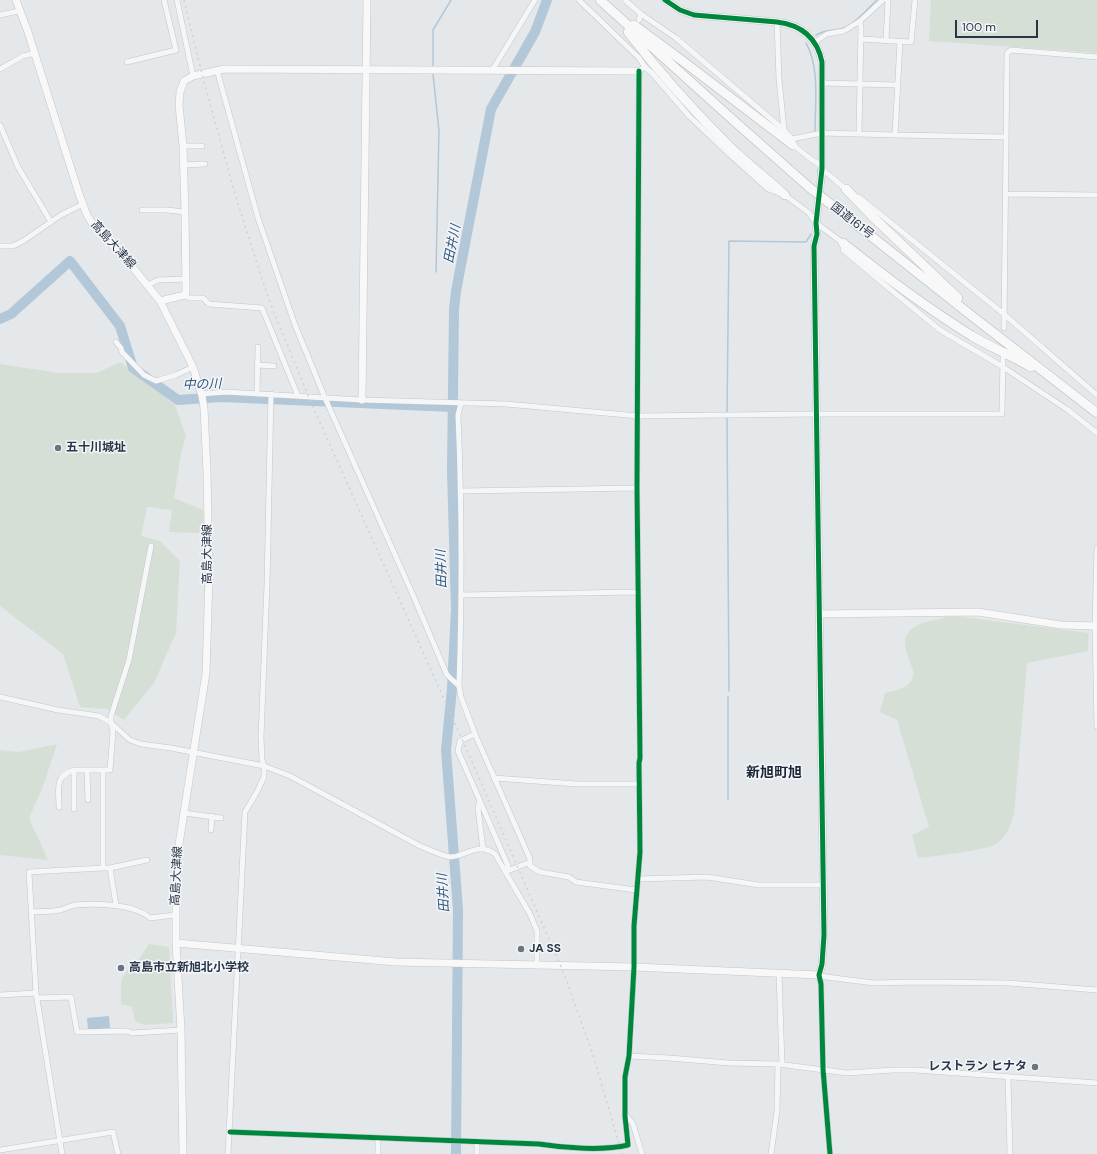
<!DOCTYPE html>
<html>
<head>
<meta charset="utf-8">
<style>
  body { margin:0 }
  #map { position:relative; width:1097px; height:1154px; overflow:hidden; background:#e5e8ea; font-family:"DM Sans",sans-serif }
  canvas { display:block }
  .scale { position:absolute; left:955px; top:20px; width:83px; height:18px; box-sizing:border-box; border:2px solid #293647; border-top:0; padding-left:5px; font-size:12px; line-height:14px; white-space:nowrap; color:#293647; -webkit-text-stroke:3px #f4f6f9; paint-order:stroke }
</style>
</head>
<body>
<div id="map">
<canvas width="1097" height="1154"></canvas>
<div class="scale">100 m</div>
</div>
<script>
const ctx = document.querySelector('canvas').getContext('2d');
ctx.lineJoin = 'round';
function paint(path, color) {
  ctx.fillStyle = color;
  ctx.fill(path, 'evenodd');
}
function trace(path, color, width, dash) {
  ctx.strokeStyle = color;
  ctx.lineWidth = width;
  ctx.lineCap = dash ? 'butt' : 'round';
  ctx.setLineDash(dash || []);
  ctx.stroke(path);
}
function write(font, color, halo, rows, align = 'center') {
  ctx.font = font + ' "DM Sans","Noto Sans JP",sans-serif';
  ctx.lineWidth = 3;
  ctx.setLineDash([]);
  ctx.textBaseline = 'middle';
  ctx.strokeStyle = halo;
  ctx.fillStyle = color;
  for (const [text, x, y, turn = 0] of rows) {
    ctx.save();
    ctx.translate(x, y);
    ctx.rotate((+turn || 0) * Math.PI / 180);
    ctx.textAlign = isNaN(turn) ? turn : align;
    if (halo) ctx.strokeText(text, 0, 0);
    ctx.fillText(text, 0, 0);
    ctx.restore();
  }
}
const green = new Path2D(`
  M931,0H1097V53L929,41Z
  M120,362L175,405L186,435L181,454L174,498L203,510L204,533L169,532L172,510L147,507L141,536L160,541L180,561L176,633L154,683L124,720L107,709L80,707L63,654L0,606V364L59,373H97Z
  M949,617H962L1089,633L1088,651L1027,663L1014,815C1010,826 1006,839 994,845C987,848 978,849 970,851C953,854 936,856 918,858L912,835L929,827L897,720L880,712L885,693C899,689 911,689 914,673C911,664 905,652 905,642C905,623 935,620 949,617Z
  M57,744L42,789L29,818L48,860L0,855V750L19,752Z
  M149,944L169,947L173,1023L145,1025L135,1021L132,1007L121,1004V980L128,969L137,962Z`);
const water = new Path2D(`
  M109,1016L110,1028L88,1030L87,1018Z`);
const stream = new Path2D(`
  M816,35C828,28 829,32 840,29C854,26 867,9 877,0
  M806,43C820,67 815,105 815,132
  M433,67V30L451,0
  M433,74L439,131L436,272
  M818,176V169
  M727,413L729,241L806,242L811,234
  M727,417L729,691
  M728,799V697`);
const river = new Path2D(`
  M0,319L11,314L70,261L120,326L133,368L178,400L221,397L452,407
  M456,1154L458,910L446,750L452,689L456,609L452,470L454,310L456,291L491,109L535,32L547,0`);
const street = new Path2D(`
  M177,0L193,76
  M579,0L639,58L645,67L652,73L689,116L729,154L768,189L785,195L809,213L816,223L843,243V250L896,294L940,330L1003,367L1068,410L1097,433
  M625,0L641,14L676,38L784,130L792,139L793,145L812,160L822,166
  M0,15L19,11
  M639,20L641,14
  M777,22L779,79L784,130
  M861,39L911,42L915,0
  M886,41L888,0
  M815,42L827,34L844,31L860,21L883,0
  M127,62L176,50L164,0
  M0,69L23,56L35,53
  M493,69L535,0
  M217,70L258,218L295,325L325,398L413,595L447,675L459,686
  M823,83L897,85
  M0,125L18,167L51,222
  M859,134L861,28L860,21
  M895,135L900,42
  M792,139L822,133L895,135L1006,137
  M183,146H202
  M183,165L205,164
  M822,169L847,190
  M1006,194L1097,195
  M859,197L1005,315L1097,395
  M142,210H167L185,212
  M0,246H13L23,241L61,215L83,204
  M148,285L158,280L186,279
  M185,295L189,298H203L209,304L262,308L298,396
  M1004,328L1007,53L1011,50L1097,57
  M116,342L121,348L122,352L144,375L156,381L176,375L193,367
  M257,365L274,366
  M257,393L258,347
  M201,394L226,392L362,400L506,404L638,416L816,414H1002L1003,358
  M461,403L458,415C462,505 462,595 459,686L461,697L475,734L530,859V866L540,872L569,877L576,882L636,890
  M462,491L637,488
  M1097,548L1095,626L1097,727
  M462,595L637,592
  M0,697L58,710L99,716L111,723L130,740L141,744L171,748L264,766L290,776L420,846C430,850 440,855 450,857C453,857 457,856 460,855C474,850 482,845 495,854L530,914L537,931V966
  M475,734L460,741L458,751L480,801L478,808L483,849
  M87,770L88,800
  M494,778L577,784H639
  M480,801L508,866L505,872
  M59,807C59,790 54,776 74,770H103
  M74,809V770
  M184,813L221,818
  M211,830L212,816
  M103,868H110L147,860
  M110,868L116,905
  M505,872L530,862
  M638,879L707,877L759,885H824
  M32,912C41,911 51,912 60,910C65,909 69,906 75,905C95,903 135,904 150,918L176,915
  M779,973L782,1065
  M0,995L36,993
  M37,998L71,997L77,1032L127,1031L132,1033L181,1030
  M629,1056L669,1058L729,1063L778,1064L847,1073L893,1070H915L1097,1083
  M1008,1077L1010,1154
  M626,1115L633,1124L642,1154
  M230,1132L539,1144C564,1148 604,1151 628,1145L625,1116V1077L629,1056L634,967V926L640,852L639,763L640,758L637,488L639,71L645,67
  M378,1139V1154
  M0,1150L113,1132L118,1154
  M62,1154L36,993L29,872L103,868V770H110L113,732L111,723V716L129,660L151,546
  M228,1154L245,812L257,792L264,777V766L262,760L261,737L267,584L271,394
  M477,1154V1142
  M771,1154L777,1111L778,1064
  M830,1154L823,1069L821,984L819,975L826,977L874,983L918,982L1008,983L1097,990`);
const secondary = new Path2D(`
  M16,0L28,32L79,194L87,215L92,223L130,264L160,301L193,367L202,396L204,408L207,472L209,577L206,673L179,844L176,896V943L181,1030L183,1154
  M160,301L185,295L186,290L185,212L183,146L179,105L180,92L184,81L193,76L224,69L639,71
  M362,400L367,0
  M819,614L978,612L1061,625L1097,626
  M176,943L396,962L634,967L819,975L822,964L824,935L814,246L817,234L816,223L822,169V62C817,37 801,25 777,22L694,15L680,10L665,0`);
const highway = new Path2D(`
  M600,0L733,120L810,188
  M634,25L684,62L793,145
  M628,32C659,72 691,108 727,144C745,162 766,178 785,195
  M846,189L874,218L958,298
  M823,198L972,316L1097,413
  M843,243C884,276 927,308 972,336C991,347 1012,356 1031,367`);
const rail = new Path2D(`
  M184,0L204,82L235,194L260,273L274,313L313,407L466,748L565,976L593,1055L622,1154`);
const highwayBridge = new Path2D(`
  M810,188L823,198`);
const cycleway = new Path2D(`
  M665,0L680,10L694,15L777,22C801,25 817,37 822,62V169L816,223L817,234L814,246L824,935L822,964L819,975L821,984L823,1069L830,1154
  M230,1132L539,1144C564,1148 604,1151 628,1145L625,1116V1077L629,1056L634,967V926L640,852L639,763L640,758L637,488L639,71`);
const markers = [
  [58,448,4,"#6b7480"],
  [521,949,4,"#6b7480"],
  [121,968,4,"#6b7480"],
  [1035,1067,4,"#6b7480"]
];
const streetNames = [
  ["国道161号",852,221,38],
  ["高島大津線",113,245,48],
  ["高島大津線",208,554,-90],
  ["高島大津線",177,876,-87]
];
const poiNames = [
  ["五十川城址",66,448],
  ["JA SS",529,949],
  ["高島市立新旭北小学校",129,968],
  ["レストラン ヒナタ",1027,1067,"right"]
];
const waterNames = [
  ["田井川",453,244,-79],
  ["中の川",202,385,-2],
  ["田井川",442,569,-92],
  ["田井川",444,893,-94]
];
const quarterNames = [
  ["新旭町旭",774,773]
];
paint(green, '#d6dfd5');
paint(water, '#b2c7d7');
trace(stream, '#b2c7d7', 1.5);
trace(river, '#b2c7d7', 10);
trace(street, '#c3c6c8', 6);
trace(secondary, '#c3c6c8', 8);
trace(highway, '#b7bbbf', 10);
trace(street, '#f5f6f7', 5);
trace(secondary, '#f8f8f8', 7);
trace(highway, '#f8f8f8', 9);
trace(rail, '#ced0d2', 1.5, [2, 4]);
trace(highwayBridge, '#b7bbbf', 10, []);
trace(highwayBridge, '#f8f8f8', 9);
trace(cycleway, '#00873e', 5);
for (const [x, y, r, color] of markers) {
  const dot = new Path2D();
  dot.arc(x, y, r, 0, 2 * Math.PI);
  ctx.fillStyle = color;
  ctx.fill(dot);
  trace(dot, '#f4f6f9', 1.5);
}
write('12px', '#293647', '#f4f6f9', streetNames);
write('bold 12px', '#293647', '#f4f6f9', poiNames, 'left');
write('italic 13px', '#2f597f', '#f4f6f9', waterNames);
write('bold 14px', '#1b2738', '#f4f6f9', quarterNames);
</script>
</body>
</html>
